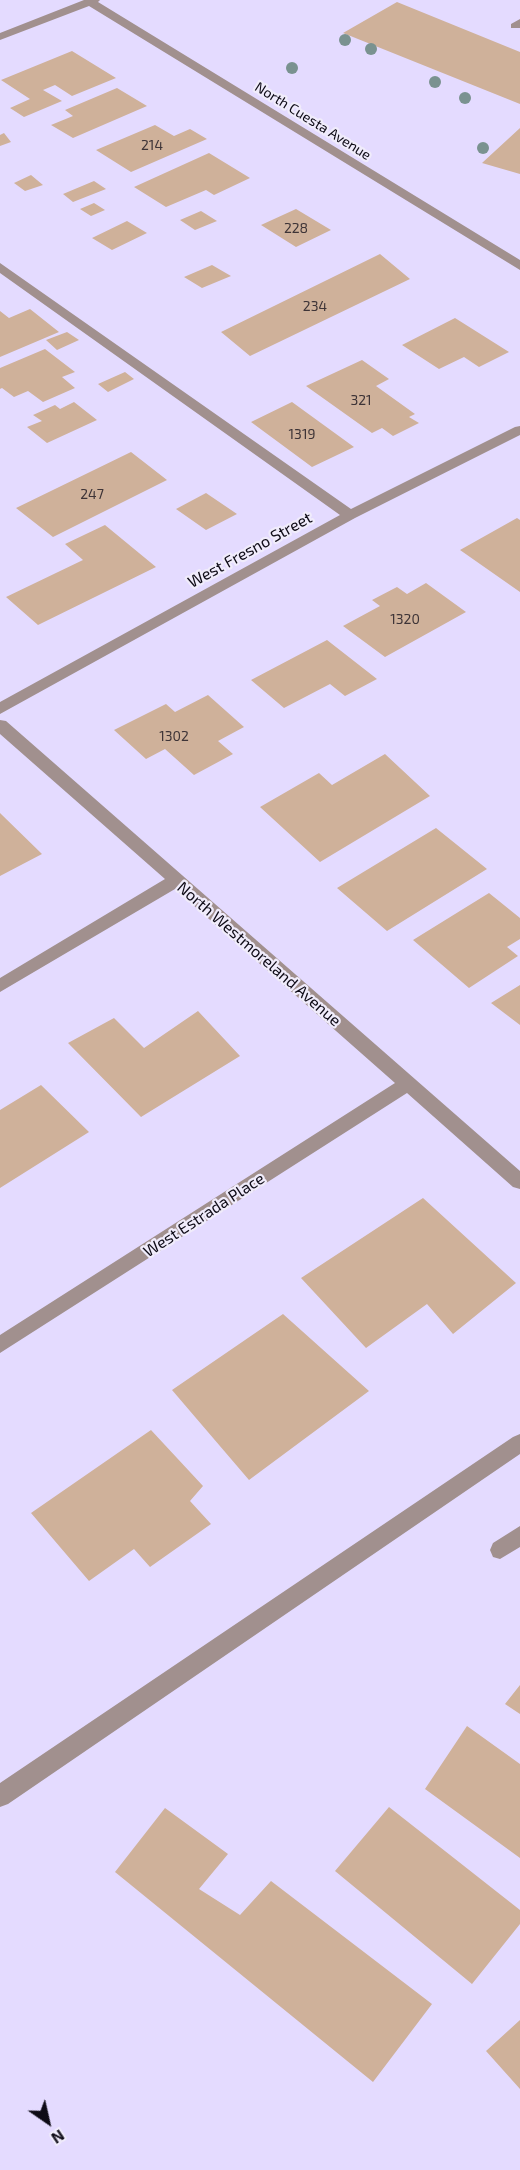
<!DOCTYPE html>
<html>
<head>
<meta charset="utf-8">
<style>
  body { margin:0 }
  #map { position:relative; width:520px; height:2170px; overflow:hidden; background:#e4dbff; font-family:"Exo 2",sans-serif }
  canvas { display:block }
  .north { position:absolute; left:18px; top:2092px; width:60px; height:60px; -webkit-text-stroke:4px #f0ecfb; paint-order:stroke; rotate:146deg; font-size:16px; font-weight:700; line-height:24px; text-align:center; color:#0e0b16 }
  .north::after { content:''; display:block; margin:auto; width:21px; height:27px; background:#0e0b16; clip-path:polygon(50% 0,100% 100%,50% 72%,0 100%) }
</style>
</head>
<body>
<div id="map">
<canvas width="520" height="2170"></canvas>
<div class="north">N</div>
</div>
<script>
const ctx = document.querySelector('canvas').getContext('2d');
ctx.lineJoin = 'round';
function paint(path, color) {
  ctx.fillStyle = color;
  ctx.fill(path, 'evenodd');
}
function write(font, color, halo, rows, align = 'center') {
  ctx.font = font + ' "Exo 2",sans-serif';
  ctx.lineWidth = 4.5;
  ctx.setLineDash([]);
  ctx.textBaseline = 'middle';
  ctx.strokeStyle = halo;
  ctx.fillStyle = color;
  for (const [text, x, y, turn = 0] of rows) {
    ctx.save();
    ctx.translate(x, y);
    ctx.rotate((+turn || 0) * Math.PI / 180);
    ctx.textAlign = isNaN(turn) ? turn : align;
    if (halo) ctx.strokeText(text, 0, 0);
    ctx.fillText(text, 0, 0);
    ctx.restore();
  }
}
const building = new Path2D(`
  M397,2L520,52V104L343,33Z
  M72,51L116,78L72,96L55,85L43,90L62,101L24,117L10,108L30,99L1,80Z
  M117,88L147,106L73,138L51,125L73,116L65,110Z
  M155,125L174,136L190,129L207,139L131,172L96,150Z
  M520,128V174L482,163Z
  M4,133L11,142L0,146V135Z
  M209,153L250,178L214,195L206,190L166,207L134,187Z
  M31,175L43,185L25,191L14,183Z
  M94,181L106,189L73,202L63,194Z
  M94,203L105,210L91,216L80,209Z
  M296,209L331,230L296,247L261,225Z
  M201,211L217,221L195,230L180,220Z
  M127,221L147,233L112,250L92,238Z
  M380,254L410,279L250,356L221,332Z
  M212,265L231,276L202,288L184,277Z
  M30,309L59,332L0,357V311L9,318Z
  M455,318L509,352L479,367L464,357L439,369L402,345Z
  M67,332L79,340L57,350L46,340Z
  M45,349L75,372L62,377L75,388L43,402L28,391L14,397L2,388L0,389V368Z
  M362,360L389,379L376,386L415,414L409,417L419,423L393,436L382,428L372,433L306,386Z
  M125,372L134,379L108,392L98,384Z
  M74,402L97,420L47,443L27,427L42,421L33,415L55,405L60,409Z
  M292,402L354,447L312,467L251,422Z
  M131,452L167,480L53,537L16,508Z
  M206,493L237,514L206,530L176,509Z
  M517,518L520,520V592L460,550Z
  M105,525L156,567L38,625L6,597L83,560L65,544Z
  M426,583L466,612L385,657L343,626L380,606L372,600L397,587L407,594Z
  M327,640L377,679L345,696L330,684L284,708L251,680Z
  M208,695L244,727L218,741L233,754L194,775L165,749L146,759L114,730L166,704L175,712Z
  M385,754L430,796L320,862L260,807L319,773L332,785Z
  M0,813L42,854L0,876Z
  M436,828L487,869L387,931L337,888Z
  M489,893L520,918V939L507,947L518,956L469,988L413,940Z
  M520,985V1025L491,1003Z
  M198,1011L240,1056L141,1117L68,1043L114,1018L144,1048Z
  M41,1085L89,1132L0,1188V1110Z
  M423,1198L516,1283L453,1334L427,1304L366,1348L301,1278Z
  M283,1314L369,1391L249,1480L172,1390Z
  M151,1430L203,1486L190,1501L211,1524L150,1567L134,1549L89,1581L31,1513Z
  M520,1685V1714L505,1704Z
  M467,1726L520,1764V1858L425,1789Z
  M389,1807L520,1910V1924L472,1984L335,1871Z
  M165,1808L228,1854L199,1889L240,1915L271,1881L432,2004L373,2082L115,1872Z
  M520,2020V2089L486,2051Z`);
const minor = new Path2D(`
  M84,0H100L98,2L520,260V270L89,6L0,40V33Z
  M520,19V28H511V24Z
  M0,263L351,509L515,427L520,426V435L355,518L0,714V702L340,515L0,273Z
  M0,720L6,721L520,1171V1189L513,1187L407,1093L0,1353V1335L395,1083L175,889L0,992V978L165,879L0,734Z
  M520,1434V1454L8,1804L0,1807V1783L513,1437Z
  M520,1526V1547L500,1559L493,1557L490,1550L493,1543Z`);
const trees = [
  [345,40],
  [371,49],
  [292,68],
  [435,82],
  [465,98],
  [483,148]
];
const farStreetnames = [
  ["North Cuesta Avenue",313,121,32]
];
const numberNames = [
  ["214",152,145],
  ["228",296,228],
  ["234",315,306],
  ["321",361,400],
  ["1319",302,434],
  ["247",92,494],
  ["1320",405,619],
  ["1302",174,736]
];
const streetNames = [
  ["West Fresno Street",250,550,-29],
  ["North Westmoreland Avenue",259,954,41],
  ["West Estrada Place",204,1215,-33]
];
paint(building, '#cfb19a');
paint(minor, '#a1908e');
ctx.fillStyle = '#7a9290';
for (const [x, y] of trees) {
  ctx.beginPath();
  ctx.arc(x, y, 6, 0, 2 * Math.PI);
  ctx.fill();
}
write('14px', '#0e0b16', '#f0ecfb', farStreetnames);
write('14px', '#3e3437', null, numberNames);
write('16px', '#0e0b16', '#f0ecfb', streetNames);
</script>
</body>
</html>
